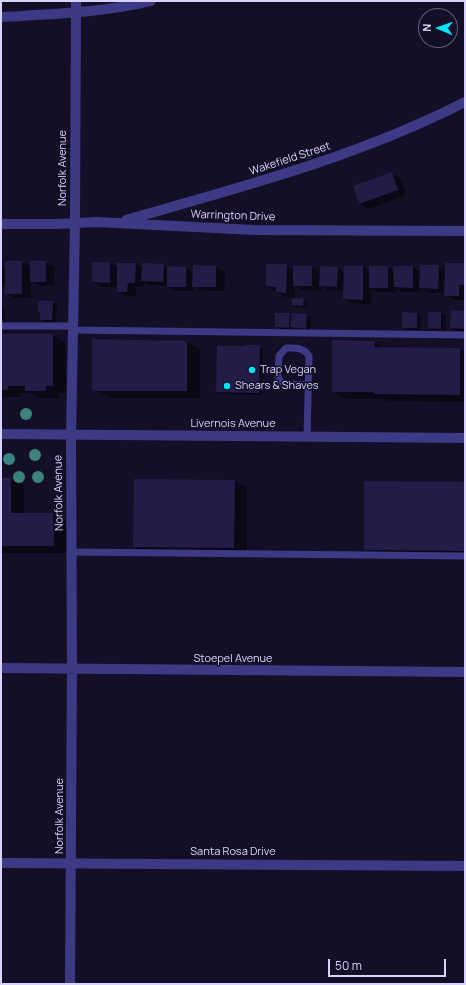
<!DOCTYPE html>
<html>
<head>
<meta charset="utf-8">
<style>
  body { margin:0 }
  #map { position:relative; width:466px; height:985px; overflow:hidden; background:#130f26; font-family:Manrope,sans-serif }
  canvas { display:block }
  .frame { position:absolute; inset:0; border:2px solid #d9d4ff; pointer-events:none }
  .north { position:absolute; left:418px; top:8px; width:40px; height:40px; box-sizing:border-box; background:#130f26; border:1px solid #625e7d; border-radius:50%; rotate:272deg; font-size:11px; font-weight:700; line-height:16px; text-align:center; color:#d9d4ff }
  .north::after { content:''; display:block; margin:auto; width:14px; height:18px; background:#00e5ff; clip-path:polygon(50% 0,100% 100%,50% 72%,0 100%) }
  .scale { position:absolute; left:328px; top:959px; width:118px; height:18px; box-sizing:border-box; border:2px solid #d9d4ff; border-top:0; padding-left:5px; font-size:12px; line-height:14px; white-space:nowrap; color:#d9d4ff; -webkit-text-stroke:3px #130f26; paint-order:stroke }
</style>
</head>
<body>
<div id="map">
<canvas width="466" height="985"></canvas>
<div class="frame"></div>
<div class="north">N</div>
<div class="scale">50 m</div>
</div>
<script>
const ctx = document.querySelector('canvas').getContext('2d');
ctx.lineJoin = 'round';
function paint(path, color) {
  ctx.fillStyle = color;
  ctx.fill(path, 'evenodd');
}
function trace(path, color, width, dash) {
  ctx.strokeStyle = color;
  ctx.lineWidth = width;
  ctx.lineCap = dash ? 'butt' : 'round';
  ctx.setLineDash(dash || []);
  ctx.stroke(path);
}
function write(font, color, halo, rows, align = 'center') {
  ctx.font = font + ' Manrope,sans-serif';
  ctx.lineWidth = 3;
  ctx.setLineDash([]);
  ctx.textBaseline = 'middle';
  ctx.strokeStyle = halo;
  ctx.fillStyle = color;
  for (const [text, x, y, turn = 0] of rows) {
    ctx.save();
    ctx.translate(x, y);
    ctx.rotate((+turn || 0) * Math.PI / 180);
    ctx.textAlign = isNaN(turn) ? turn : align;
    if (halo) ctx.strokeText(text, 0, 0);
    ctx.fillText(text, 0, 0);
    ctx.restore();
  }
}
const shadow = new Path2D(`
  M391,173L400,178L406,195L369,209L360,204Z
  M22,262L31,267L46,262L55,267L54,286H40L31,281V298H15L6,293V285H1V266L6,269Z
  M110,263L118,268L136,264L142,268L164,265L167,267L186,268L194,272L216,267L225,272L224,291H202L194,286V291H176L168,286L150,285L144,282V287H136V296H126L118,291V287H101L93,282Z
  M446,264L465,265V300H454L445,295V293H429L421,289V292H403L397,288V293L378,292L371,289V304H353L344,299L345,291L328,290L321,285V291L303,290L295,286V297H285L267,286L286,265L294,270L312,267L320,272L337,268L345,272L363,267L370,271V267H388L394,271L413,267L420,272L438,266L446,270Z
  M304,299L308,302L307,308L297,307L293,305V300Z
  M53,302L57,305L56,322H45L41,319V313L39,311Z
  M1,307L5,309V321H1Z
  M465,312V333H460L451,328Z
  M429,313H441L445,315V330H434L429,328Z
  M289,314L292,316L293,314L307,315L311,317L310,330L296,329L293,328V330L280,329L276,327Z
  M417,314L421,316L420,330H407L403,328Z
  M1,335H53L65,342L66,393H59V398H39L30,393H20V397H1Z
  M93,340L187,342L200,349V398H111L93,388Z
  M374,342L385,348L460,349L465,351V402L388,401L384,399H345L333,391Z
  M259,346L263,349V395L220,394L216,392Z
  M1,479H11L24,486V514H53L66,522V553H4L1,552Z
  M235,481L247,488V554H147L134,546Z
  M465,483V557H378L365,549Z`);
const building = new Path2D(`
  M392,172L398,190L359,204L353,186Z
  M5,261H22V294H5Z
  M30,261H46V282H30Z
  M92,262H110V283L92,282Z
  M117,263H136L135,283H128L127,292H117Z
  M142,263L164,264L163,282L141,281Z
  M445,263H464V285H459V296H444Z
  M266,264H287L286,293L276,292V287L266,286Z
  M193,265L216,266V287H192Z
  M420,265H439L438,289L419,288Z
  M167,266L186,267V287H167Z
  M293,266H312V286H293Z
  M320,266L338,267L337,287L319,286Z
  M344,266H363V300L343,299Z
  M369,266H388V288H369Z
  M393,266H413V288L394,287Z
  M304,298L303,306L292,305V299Z
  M38,301H53L52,320H40V312H38Z
  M451,310L465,311V329L450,328Z
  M402,312L417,313V328H402Z
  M428,312H441V329L428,328Z
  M275,313H290L289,328L275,327Z
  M292,313L307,314L306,329L290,327Z
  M1,334H53V386H46V391H25V386H8V390H1Z
  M92,339L187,341V391H97L93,390L92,389Z
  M332,340L375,341L374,347L460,348V395L374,394V392H332Z
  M245,345H260L259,393L215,392L216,389L217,346H245Z
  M1,478H11V513H53L54,546H1Z
  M134,479L235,480L234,548L133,547Z
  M364,481L465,482V551L364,550Z`);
const service = new Path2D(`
  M1,326H73
  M73,330L465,335
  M307,437L309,356C303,347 295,348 286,348L279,356L278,377L281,382L285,384L308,385
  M72,552L465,556`);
const minor = new Path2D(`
  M1,17C51,14 101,13 151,1
  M126,220C241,187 358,157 465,102
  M1,224H57L97,222L254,230L465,231
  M1,668L465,672
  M1,863L465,866
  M70,984L72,669L71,435L75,223L76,1`);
const tertiary = new Path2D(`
  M1,434L465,438`);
const trees = [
  [26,414],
  [35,455],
  [9,459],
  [19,477],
  [38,477]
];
const markers = [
  [252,370,4,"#00e5ff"],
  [227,386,4,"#00e5ff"]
];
const streetNames = [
  ["Wakefield Street",290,159,-18],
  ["Norfolk Avenue",63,168,-90],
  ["Warrington Drive",233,216,2],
  ["Livernois Avenue",233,424],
  ["Norfolk Avenue",59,493,-91],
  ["Stoepel Avenue",233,659],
  ["Norfolk Avenue",60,816,-90],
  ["Santa Rosa Drive",233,852]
];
const poiNames = [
  ["Trap Vegan",260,370],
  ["Shears & Shaves",235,386]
];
paint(shadow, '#0007');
paint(building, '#241b47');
trace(service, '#3d3a85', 7);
trace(minor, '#3d3a85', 10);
trace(tertiary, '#3d3a85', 10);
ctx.fillStyle = '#3d827b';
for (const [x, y] of trees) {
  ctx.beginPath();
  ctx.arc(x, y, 6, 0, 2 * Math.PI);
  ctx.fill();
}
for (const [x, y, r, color] of markers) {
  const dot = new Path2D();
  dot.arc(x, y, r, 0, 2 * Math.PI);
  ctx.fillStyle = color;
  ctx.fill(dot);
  trace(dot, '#130f26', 1.5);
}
write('11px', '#d9d4ff', '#130f26', streetNames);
write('11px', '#d9d4ff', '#130f26', poiNames, 'left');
</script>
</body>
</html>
